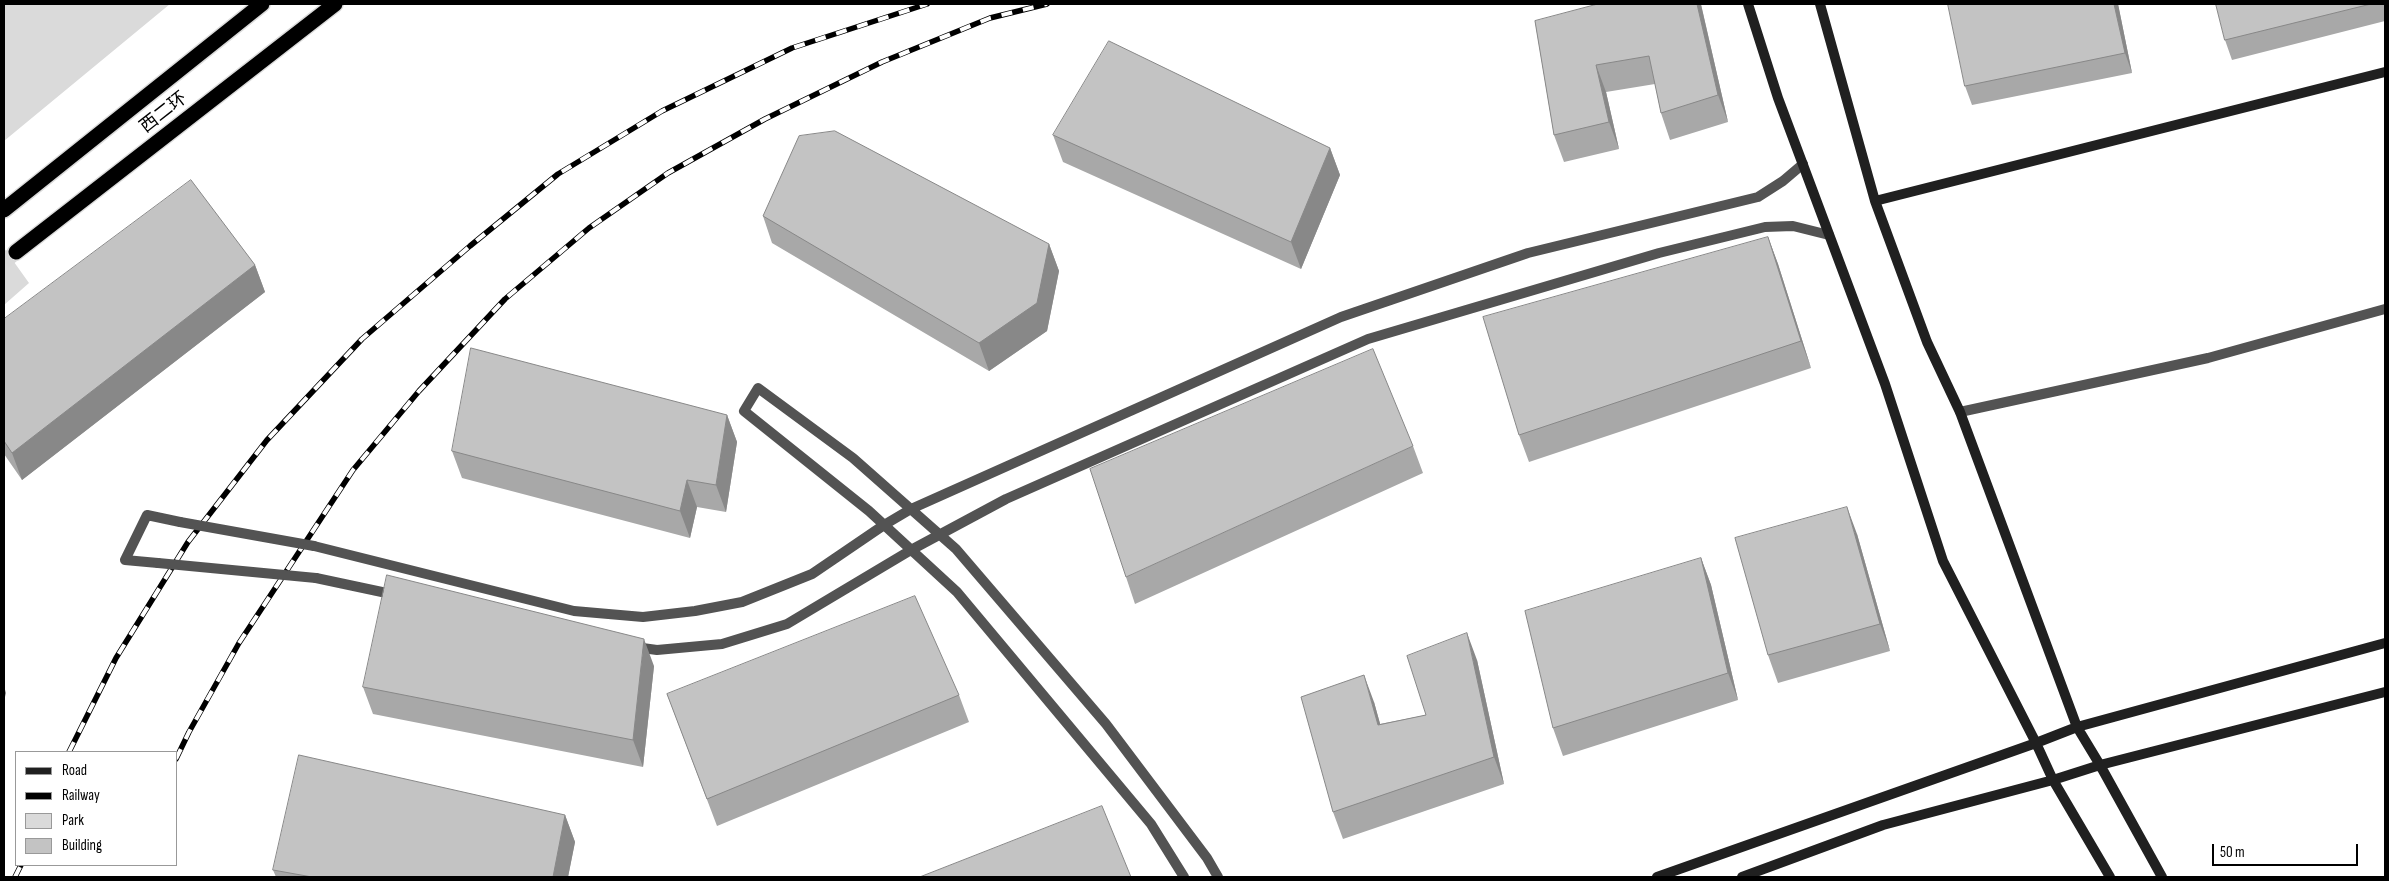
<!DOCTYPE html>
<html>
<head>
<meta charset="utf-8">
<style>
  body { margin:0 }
  #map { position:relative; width:2389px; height:881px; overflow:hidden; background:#fff; font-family:"Sofia Sans Condensed",sans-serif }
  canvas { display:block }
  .frame { position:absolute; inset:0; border:5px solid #000; pointer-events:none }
  .legend { position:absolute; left:15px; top:751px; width:162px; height:115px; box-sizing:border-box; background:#fff; border:1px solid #999; margin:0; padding:6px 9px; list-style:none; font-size:15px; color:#000 }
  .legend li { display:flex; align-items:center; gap:10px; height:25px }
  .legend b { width:25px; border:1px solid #999 }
  .scale { position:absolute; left:2212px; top:844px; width:146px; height:22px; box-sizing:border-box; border:2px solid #000; border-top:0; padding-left:6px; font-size:15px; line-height:18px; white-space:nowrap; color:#000; -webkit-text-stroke:4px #fff; paint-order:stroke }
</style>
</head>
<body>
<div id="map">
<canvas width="2389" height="881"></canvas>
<div class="frame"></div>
<ul class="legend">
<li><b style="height:6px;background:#202020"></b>Road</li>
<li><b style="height:6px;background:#000"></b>Railway</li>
<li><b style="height:14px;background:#dadada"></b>Park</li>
<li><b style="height:14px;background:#c3c3c3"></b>Building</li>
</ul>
<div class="scale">50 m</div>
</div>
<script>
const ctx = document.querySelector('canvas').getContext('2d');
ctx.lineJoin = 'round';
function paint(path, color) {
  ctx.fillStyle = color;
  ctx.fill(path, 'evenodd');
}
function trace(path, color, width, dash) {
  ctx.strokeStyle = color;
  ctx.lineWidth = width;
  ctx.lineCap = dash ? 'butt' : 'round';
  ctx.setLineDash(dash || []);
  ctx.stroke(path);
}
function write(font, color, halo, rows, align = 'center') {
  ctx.font = font + ' "Sofia Sans Condensed","Noto Sans SC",sans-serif';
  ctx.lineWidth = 4;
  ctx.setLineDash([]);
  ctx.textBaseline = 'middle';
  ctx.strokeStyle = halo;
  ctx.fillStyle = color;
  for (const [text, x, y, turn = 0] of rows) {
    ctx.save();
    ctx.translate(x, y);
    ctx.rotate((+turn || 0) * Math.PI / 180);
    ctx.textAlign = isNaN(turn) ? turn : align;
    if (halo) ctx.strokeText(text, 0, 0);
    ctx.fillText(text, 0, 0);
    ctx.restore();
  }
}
const green = new Path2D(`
  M4,4H170L4,141Z
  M4,248L29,283L4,305Z`);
const highwayTunnel = new Path2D(`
  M4,262L16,252`);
const street = new Path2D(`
  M1960,412L2208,358L2385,309
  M314,546L574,611L643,617L695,611L742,602L812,574L884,525L911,509L1341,317L1528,253L1758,197L1783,181L1803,164
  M158,563L125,560L147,515L180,522
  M316,578L396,595
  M635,647L657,650L722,644L787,624L911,550L1006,499L1368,339L1659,253L1765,227L1793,226L1829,235
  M1184,877L1151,824L957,592L869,511L744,411L758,388L853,458L956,549L1106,724L1207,858L1218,877`);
const secondary = new Path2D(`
  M1748,4L1778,98L1885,384L1943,561L2036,743L2053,780L2110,877
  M1820,4L1875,201L1927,342L1960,412L2077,727L2100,765L2162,877
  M1875,201L2385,72
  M1657,877L2036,743L2077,727L2385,643
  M1742,877L1883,825L2053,780L2100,765L2385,692`);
const highway = new Path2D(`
  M4,210L262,4
  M16,252L335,4`);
const rail = new Path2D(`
  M69,752L116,658L188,542L267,440L362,339L470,246L558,174L662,111L792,48L927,4
  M176,759L189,732L239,643L353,470L419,391L505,299L589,228L668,173L765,119L882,62L990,18L1047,4
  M15,877L21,865`);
const streetBridge = new Path2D(`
  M180,522L314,546
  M158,563L316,578`);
const wall = new Path2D(`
  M1701,4L1728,122L1670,140L1661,113L1655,84L1606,92L1619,149L1564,162L1554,135L1535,21Z
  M1948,4H2118L2132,73L1972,105L1965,86Z
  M2216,4H2385V21L2232,60L2225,40Z
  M1053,135L1330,148L1340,175L1301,269L1063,162Z
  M763,216L1049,244L1059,271L1047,331L989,371L772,243Z
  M1768,237L1778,264L1811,368L1529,462L1519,435Z
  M255,265L265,292L22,480L4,454V319Z
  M727,415L737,442L726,512L697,507L690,538L462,478L452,451Z
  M1413,446L1423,473L1135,604L1126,577Z
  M1857,534L1890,651L1778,683L1768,655Z
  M1701,558L1711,585L1738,700L1563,756L1553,728Z
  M1477,660L1504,784L1343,839L1333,812L1374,702L1380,724L1426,715Z
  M654,666L643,767L373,714L363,687Z
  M667,694L959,695L969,722L717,826Z
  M565,815L575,842L568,877H276L273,870Z`);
const shadedWall = new Path2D(`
  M1697,4H1701V5L1728,122L1718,95Z
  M2114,4H2118L2132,73L2125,53Z
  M1596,65L1606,92L1619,149L1609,122Z
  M1330,148L1340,175L1301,269L1291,242Z
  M1768,237L1778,264L1811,368L1801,341Z
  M1049,244L1059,271L1047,331L989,371L979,343Z
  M255,265L265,292L22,480L12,453Z
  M727,415L737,442L726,512L716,485Z
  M687,480L697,507L690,538L680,511Z
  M1847,507L1857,534L1890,651L1880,624Z
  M1701,558L1711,585L1738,700L1728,673Z
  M1467,633L1477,660L1504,784L1494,757Z
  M644,639L654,666L643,767L633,740Z
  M1364,675L1374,702L1388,752L1378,725Z
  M4,686L6,693L4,701Z
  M565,815L575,842L568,877H553Z`);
const building = new Path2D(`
  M1598,4H1697L1718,95L1661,113L1649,56L1596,65L1609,122L1554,135L1535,21Z
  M1948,4H2114L2125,53L1965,86Z
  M2216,4H2371L2225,40Z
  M1109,41L1330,148L1291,242L1053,135Z
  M835,131L1049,244L1037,303L979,343L763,216L799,136Z
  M191,180L255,265L12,453L4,441V319Z
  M1768,237L1801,341L1519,435L1483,317Z
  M471,348L727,415L716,485L687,480L680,511L452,451Z
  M1373,349L1413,446L1126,577L1090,469Z
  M1847,507L1880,624L1768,655L1735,538Z
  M1701,558L1728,673L1553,728L1525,611Z
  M387,575L644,639L633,740L363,687Z
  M915,596L959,695L707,799L667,694Z
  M1467,633L1494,757L1333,812L1301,697L1364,675L1378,725L1426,715L1407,656Z
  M299,755L565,815L553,877H312L273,870Z
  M1102,806L1131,877H920Z`);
const streetNames = [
  ["西二环",164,113,-38]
];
paint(green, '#dadada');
trace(highwayTunnel, '#d9d9d9', 15, [15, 8]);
trace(highway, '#dbdbdb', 18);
trace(street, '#535353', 10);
trace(secondary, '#202020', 10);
trace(highway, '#000', 15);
trace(rail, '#000', 5.5);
trace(rail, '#fff', 4, [11]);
trace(streetBridge, '#535353', 10);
paint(wall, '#a8a8a8');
paint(shadedWall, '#888');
paint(building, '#c3c3c3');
trace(building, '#888', 1);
write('18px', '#000', '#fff', streetNames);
</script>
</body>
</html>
